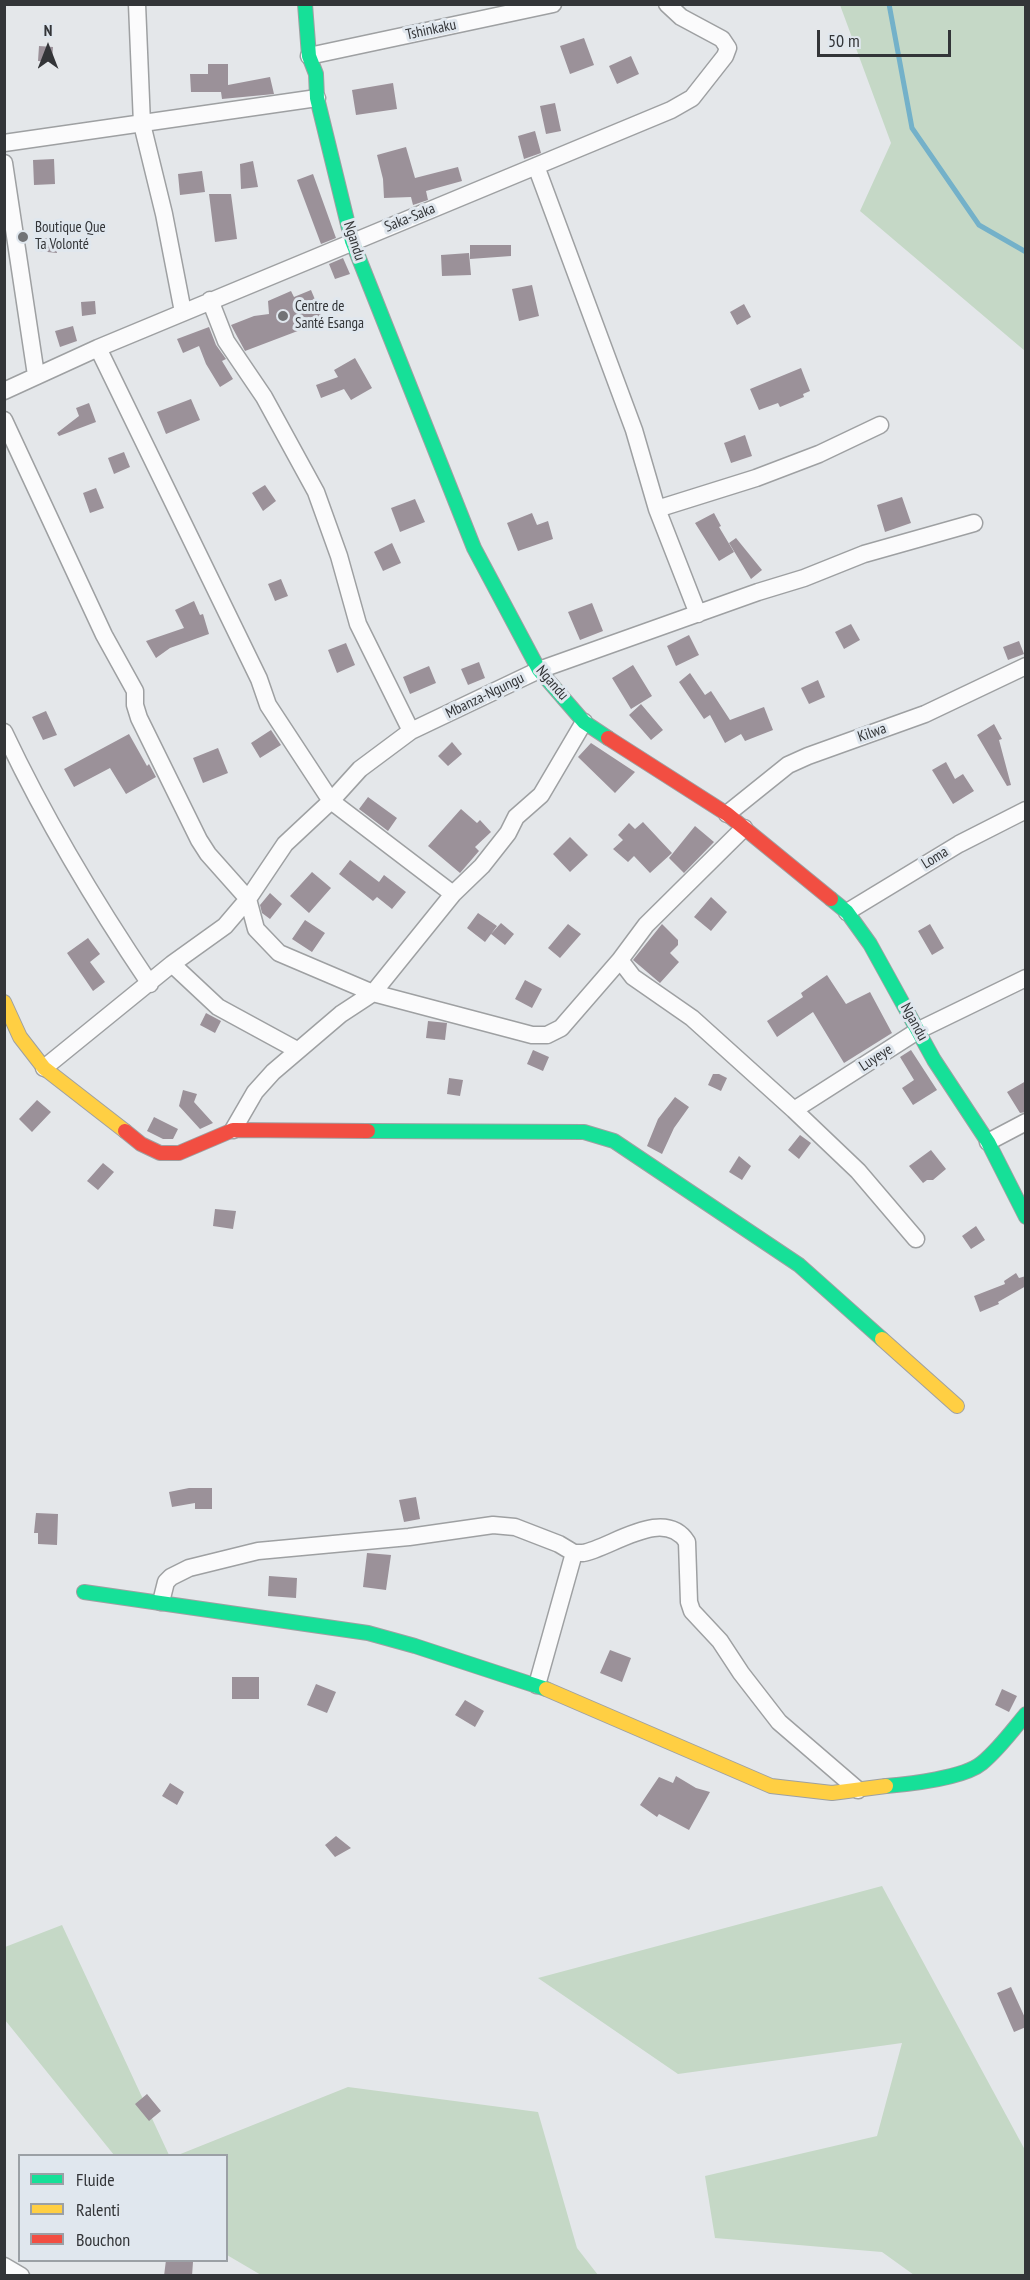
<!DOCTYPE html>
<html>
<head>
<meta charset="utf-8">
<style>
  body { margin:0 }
  #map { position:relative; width:1030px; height:2280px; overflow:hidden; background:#e4e7ea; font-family:"PT Sans Narrow",sans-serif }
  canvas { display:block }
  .frame { position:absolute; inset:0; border:6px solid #333538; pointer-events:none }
  .legend { position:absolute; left:18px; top:2154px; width:210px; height:108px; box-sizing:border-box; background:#e0e7ee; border:2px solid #9ba0a5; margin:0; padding:8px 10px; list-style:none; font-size:18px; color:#333538 }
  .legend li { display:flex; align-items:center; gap:12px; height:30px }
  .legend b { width:30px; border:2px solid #9ba0a5 }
  .north { position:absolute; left:18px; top:18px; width:60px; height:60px; -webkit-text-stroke:4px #e0e7ee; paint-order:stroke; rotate:0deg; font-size:16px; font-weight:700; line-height:24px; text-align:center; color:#333538 }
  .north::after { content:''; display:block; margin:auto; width:21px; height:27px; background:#333538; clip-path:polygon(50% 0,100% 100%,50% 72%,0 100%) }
  .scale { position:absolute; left:817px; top:30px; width:134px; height:27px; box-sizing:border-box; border:3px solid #333538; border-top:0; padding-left:8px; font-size:18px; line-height:21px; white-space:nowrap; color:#333538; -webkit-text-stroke:4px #e0e7ee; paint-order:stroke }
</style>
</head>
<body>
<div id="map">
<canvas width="1030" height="2280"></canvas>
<div class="frame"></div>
<ul class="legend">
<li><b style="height:8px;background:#16e098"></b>Fluide</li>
<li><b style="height:8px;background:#ffcf43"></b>Ralenti</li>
<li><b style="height:8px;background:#f24e42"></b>Bouchon</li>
</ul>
<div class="north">N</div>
<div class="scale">50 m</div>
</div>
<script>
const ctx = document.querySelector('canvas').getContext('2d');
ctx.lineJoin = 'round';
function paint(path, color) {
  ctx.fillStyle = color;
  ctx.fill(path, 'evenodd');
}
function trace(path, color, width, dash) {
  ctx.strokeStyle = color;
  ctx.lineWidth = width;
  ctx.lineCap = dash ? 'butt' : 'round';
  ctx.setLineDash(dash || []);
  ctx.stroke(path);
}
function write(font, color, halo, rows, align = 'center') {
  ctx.font = font + ' "PT Sans Narrow",sans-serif';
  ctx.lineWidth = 6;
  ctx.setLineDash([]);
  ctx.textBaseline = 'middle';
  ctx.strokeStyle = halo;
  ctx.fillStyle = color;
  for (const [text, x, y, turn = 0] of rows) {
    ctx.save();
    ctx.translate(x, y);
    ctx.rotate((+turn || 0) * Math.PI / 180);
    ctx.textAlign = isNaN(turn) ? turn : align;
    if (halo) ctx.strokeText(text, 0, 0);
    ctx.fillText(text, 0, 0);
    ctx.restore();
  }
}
const green = new Path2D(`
  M840,5H1025V351L860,211L891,143Z
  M882,1886L1025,2150V2275H914L882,2252L715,2238L705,2176L877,2136L902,2043L678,2074L538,1978Z
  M62,1925L169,2155H114L5,2020V1947Z
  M348,2087L538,2112L577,2248L598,2275H261L227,2255L226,2156L178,2155Z`);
const stream = new Path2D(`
  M889,4L912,128L979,225L1026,252`);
const building = new Path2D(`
  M584,38L594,65L570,74L560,46Z
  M39,46L53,47L52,62L38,61Z
  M631,56L639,74L617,84L609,66Z
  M208,64H228V85L270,77L274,94L222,99L221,92H191L190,74H208Z
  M393,83L397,109L356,115L352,90Z
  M555,103L561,131L546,134L540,106Z
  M535,131L541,153L524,159L518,136Z
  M406,147L415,178L458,167L462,181L426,191L428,200L413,205L411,197L384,198L383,179L377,155Z
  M54,159L55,184L34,185L33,160Z
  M253,161L258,187L241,189L240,164Z
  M202,171L205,192L180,195L178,174Z
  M313,174L336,238L321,244L297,180Z
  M209,194H231L237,239L215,242Z
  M38,238H56L57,253L38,251Z
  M470,245H511V256L470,259Z
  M469,253L471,275L442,276L441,255Z
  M343,258L350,274L335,279L329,264Z
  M532,285L539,316L519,321L512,289Z
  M311,290L324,321L245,351L231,325L254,316L269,314L268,301L291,291L294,297Z
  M95,301L96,314L82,316L81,302Z
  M744,304L751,317L737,325L730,312Z
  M73,326L77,341L60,347L55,331Z
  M209,327L216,345L226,359L222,361L233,379L220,387L206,364L199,346L183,353L177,339Z
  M355,358L372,388L351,400L344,389L321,398L316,385L338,377L334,370Z
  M801,368L810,391L803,394L804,397L780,407L778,403L759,410L750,389Z
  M191,399L200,420L166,434L157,412Z
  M89,403L96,422L59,436L57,433L79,416L76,408Z
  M745,435L752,456L731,463L724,443Z
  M124,452L130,467L114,474L108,458Z
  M265,485L276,501L263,511L252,493Z
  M96,488L104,508L90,513L83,493Z
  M902,497L911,523L885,532L877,505Z
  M415,499L425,522L400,532L391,508Z
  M532,513L537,525L548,521L553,539L518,551L507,523Z
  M714,513L721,526L719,527L734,552L719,561L695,523Z
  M736,538L762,570L751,579L729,543Z
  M392,543L401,563L383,571L374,552Z
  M281,579L288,596L275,601L268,584Z
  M194,601L200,615L203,614L209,634L170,648L156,658L146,641L184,628L175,610Z
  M592,603L603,631L580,640L568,612Z
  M851,624L860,640L844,649L835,632Z
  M689,635L699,655L676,666L667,646Z
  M1019,641L1024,654L1008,660L1003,647Z
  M346,643L355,665L337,673L328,650Z
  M479,662L485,678L468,685L461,669Z
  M633,665L652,696L631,709L612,678Z
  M429,666L436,683L410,694L403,677Z
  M690,673L705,695L711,691L730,720L764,707L773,730L745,741L741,734L725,743L710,715L704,719L679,682Z
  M818,680L825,697L809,704L801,688Z
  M641,704L663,730L651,740L629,715Z
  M46,711L57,735L43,740L32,717Z
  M994,724L1002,739L999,740L1011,785L1007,786L977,735Z
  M271,730L281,745L260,758L251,743Z
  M129,734L147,766L149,764L156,777L126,794L110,768L74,787L64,769Z
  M452,742L462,754L448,766L438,756Z
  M591,743L635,772L615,793L578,757Z
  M218,748L228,773L203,783L193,758Z
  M946,762L955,779L963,774L974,791L953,804L932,770Z
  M368,797L397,818L388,831L359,809Z
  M461,809L477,823L480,820L491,832L475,847L479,851L460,873L428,846Z
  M643,822L672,853L650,873L634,856L628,862L613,849L623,840L618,835L629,823L635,829Z
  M695,826L714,842L684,873L669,858Z
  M570,837L588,855L570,872L553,854Z
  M350,860L379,882L384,875L406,892L392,909L377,897L373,901L339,874Z
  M312,872L331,888L309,913L290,896Z
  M270,893L282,904L270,919L262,913L260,905Z
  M711,897L727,912L711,931L694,917Z
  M478,913L497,926L485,942L467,928Z
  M305,920L325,933L312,952L292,939Z
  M501,923L514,934L505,945L491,934Z
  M568,924L581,934L560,958L548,948Z
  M662,924L678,940V945L670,953L679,962L660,983L633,960Z
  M930,924L944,948L932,955L918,931Z
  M88,938L100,954L90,962L105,982L93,991L67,953Z
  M827,975L846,1004L870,992L892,1033L844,1063L813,1012L777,1037L767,1021L803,997L801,993Z
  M525,980L542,989L532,1008L515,999Z
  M206,1013L221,1021L215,1033L200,1025Z
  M428,1021L447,1023L445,1040L426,1038Z
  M533,1050L549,1057L543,1071L527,1064Z
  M911,1050L937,1090L913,1105L902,1088L914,1080L900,1057Z
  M713,1074H719L727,1078L721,1091L708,1085Z
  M449,1078L463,1080L460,1096L447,1094Z
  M1026,1081V1112L1020,1113L1007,1092Z
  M183,1090L197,1094L194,1102L213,1123L200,1129L179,1106Z
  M675,1097L689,1107L674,1128L662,1154L647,1146L658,1119Z
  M37,1100L51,1112L32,1132L19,1119Z
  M154,1117L178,1129L173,1139H163L147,1131Z
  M800,1135L811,1143L799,1159L788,1150Z
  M931,1150L946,1169L933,1180H927L923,1183L909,1166Z
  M739,1156L751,1166L742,1180L729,1172Z
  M103,1163L114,1172L98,1190L87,1181Z
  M215,1209L236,1211L233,1229L213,1226Z
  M976,1226L985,1240L971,1249L962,1236Z
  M1016,1273L1019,1278L1026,1276V1286L998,1302L999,1304L980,1312L974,1296L1005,1284L1004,1281Z
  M189,1488H212V1509H195V1503L172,1507L169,1492Z
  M416,1497L420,1519L404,1522L399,1500Z
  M36,1513L58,1514L57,1545L38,1544V1533H34Z
  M367,1553L391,1555L386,1590L363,1587Z
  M269,1576L297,1578L296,1598L268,1596Z
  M610,1650L631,1658L622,1682L600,1673Z
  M232,1677H259V1699H232Z
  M316,1684L336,1692L327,1713L307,1705Z
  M1002,1689L1017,1696L1009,1712L995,1705Z
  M465,1700L484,1711L475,1727L455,1715Z
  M676,1776L696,1788L710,1792L689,1830L659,1814L657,1817L640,1805L659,1777L673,1783Z
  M170,1783L184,1792L177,1805L162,1796Z
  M336,1836L351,1848L335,1857L325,1845Z
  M1011,1987L1026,2020V2027L1014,2032L997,1993Z
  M147,2094L161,2111L149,2121L135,2104Z
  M166,2260L193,2262L192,2276H164Z`);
const street = new Path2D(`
  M137,4L142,124L164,214L183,312
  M309,56L553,4
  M4,143L317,98
  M4,163L36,375
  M536,166L634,430L657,509L698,614
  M210,300L226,341L264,397L316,492L339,556L358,624L411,731
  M98,348L259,679L268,705L331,801L453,894
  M4,391L98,348L671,110L692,98L725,56L728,48L722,39L681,17L667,4
  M4,420L104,635L135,691V705L139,718L199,840L208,854L248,899L256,929L279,953L373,993L532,1035H547L561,1028L620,960
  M657,509L756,478L819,454L880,425
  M4,732C45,819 96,904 150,984
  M727,814L788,765L808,756L925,714L1026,666
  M744,828L646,925L620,960L633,977L692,1018L794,1110L858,1171L916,1239
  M847,912L959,844L1026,810
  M172,964L218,1007L297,1050
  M44,1068L172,964L225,926L248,899L285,844L331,801L360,769L411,731L539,670L758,592L804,578L864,554L974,523
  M794,1110L919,1030L1026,978
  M233,1130L255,1092L273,1072L341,1014L373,993L453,894L482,866L508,833L516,817L541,795L584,722
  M988,1142L1026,1122
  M161,1602L166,1582L171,1577L189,1568L258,1551L409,1537L493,1525L515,1527L559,1544L574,1553H583C611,1548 664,1506 687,1542L689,1602L692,1611L720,1641L741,1673L779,1722L858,1790
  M537,1685L574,1553
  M4,2266L21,2276`);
const fast = new Path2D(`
  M305,4L309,56L316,74L317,98L352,241L474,548L539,670L584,722L608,738
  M831,899L847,912L870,944L934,1060L988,1142L1026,1217
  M368,1131L584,1132L614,1141L799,1265L882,1339
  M84,1592L368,1633L415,1646L546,1689
  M886,1786C909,1784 964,1778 982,1763C999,1749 1012,1731 1026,1714`);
const slow = new Path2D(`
  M4,1002L20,1037L44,1068L125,1131
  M882,1339L957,1406
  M546,1689L771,1786L832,1793L886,1786`);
const jam = new Path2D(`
  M608,738L727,814L831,899
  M125,1131L141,1144L160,1153H179L233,1130L368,1131`);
const markers = [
  [23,237,6,"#717376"],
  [283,316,6,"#717376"]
];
const streetNames = [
  ["Tshinkaku",431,30,-12],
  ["Saka-Saka",410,218,-22],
  ["Ngandu",354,241,72],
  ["Ngandu",552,683,49],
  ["Mbanza-Ngungu",485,696,-26],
  ["Kilwa",872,733,-19],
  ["Loma",935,858,-32],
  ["Ngandu",914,1022,61],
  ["Luyeye",876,1058,-33]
];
const poiNames = [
  ["Boutique Que",35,228],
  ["Ta Volonté",35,245],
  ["Centre de",295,307],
  ["Santé Esanga",295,324]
];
paint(green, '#c5d8c6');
trace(stream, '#74b1c9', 5);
paint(building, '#9b9199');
trace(street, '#9ea0a2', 19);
trace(fast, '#9ea0a2', 16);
trace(slow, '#9ea0a2', 16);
trace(jam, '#9ea0a2', 16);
trace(street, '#fbfbfc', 16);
trace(fast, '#16e098', 14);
trace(slow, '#ffcf43', 14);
trace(jam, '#f24e42', 14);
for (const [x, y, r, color] of markers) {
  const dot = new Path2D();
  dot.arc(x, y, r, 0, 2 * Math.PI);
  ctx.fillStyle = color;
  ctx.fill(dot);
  trace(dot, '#e0e7ee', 2);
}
write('15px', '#333538', '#e0e7ee', streetNames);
write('15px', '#333538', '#e0e7ee', poiNames, 'left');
</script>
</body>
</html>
